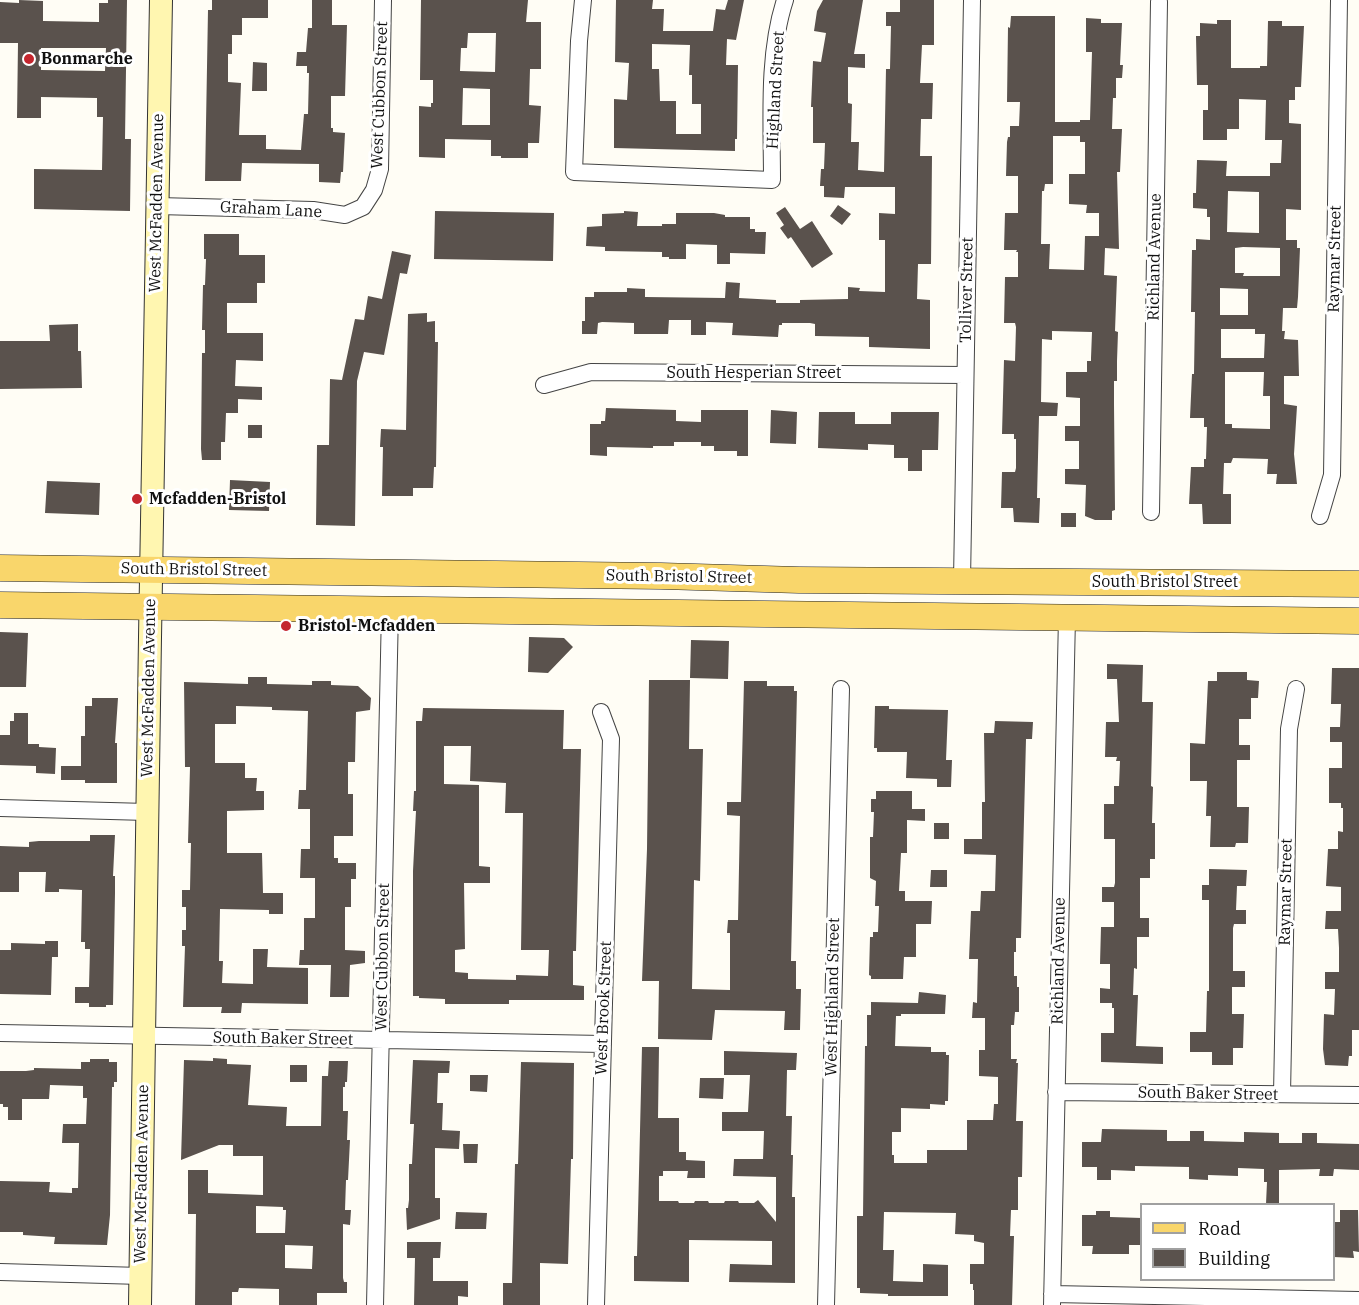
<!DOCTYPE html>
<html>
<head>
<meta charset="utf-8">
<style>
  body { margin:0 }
  #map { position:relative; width:1359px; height:1305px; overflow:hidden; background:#fffdf5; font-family:"IBM Plex Serif",serif }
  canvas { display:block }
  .legend { position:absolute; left:1140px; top:1203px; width:195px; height:78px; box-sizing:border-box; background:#fff; border:2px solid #a0a0a0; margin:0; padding:8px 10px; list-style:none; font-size:18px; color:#111 }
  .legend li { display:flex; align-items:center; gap:12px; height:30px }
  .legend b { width:30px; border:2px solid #a0a0a0 }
</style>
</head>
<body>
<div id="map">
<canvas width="1359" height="1305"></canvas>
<ul class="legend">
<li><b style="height:8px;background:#f9d66b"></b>Road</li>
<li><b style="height:16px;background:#5a524d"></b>Building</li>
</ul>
</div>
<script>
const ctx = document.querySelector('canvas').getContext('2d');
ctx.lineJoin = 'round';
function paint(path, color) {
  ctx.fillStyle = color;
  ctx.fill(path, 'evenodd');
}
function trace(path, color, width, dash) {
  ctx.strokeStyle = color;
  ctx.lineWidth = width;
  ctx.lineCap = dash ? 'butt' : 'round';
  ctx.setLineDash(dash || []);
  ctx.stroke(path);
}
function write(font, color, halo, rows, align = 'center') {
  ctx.font = font + ' "IBM Plex Serif",serif';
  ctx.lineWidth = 6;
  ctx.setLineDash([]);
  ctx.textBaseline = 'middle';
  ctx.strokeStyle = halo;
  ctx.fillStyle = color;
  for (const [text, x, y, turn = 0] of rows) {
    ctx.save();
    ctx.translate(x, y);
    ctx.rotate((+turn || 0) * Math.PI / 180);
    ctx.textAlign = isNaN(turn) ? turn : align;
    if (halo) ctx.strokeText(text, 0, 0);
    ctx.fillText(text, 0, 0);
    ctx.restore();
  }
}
const building = new Path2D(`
  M19,0L43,1V21L99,22V3H108V0H127L125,139H131L130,211L34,209V169L102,170L103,117H97V98L41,97V118H17L18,43H0V2L19,3ZM41,48H106L105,71L41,70Z
  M212,0H268V18H242V35H232V54H228V82L241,83L239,135H266V149L301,150L304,114H308L309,73H307V66H296L297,52H306L308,28H312V0H332V25H347L345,96H331V128H333V132L345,133L343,172H341L340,183L319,182V164L242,163L241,181H205L208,10H212Z
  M421,0H528L526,22H541V69H530L529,105L541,106L539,143H528V158H501V156H491V140L445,139V158L419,157V106L431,107V103H433V80H420ZM468,33H496L495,72L460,71L461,48H467ZM463,88L490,89V125H462Z
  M616,0H653L652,9H664L663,31H713L716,9L725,10L728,0H744L736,40L727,39L726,65H738L737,139H735V151L614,148V99L627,100L629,63L615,62ZM652,44L690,45L689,75H692V104H701V134H676V101H660L659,69H652Z
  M823,0H863L854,54H865V68L848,67V103L852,104L851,142H859L858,170L884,172L886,69H890L891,26H886V12H900V0H934V45H922L920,83H933L932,119H921L920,156H932L931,264H918L917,299L930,300V349L869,347V337L815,336V324L810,323H782V325H779L778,337L732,335L733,323L706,322V335H691V320H669L668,334H634V323L602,322L598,323L597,334H582V321H585V297H594V292H627V288L645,289V297L725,298L726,282L740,283L739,298L776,300V303H800V300L848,299V287L860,288L859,291L885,292V240H879V213L895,214V187H845L844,198L824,197V186H820L821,169H824L825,143H813V107H811L813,61L821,62L826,33L814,31L817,11Z
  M1011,16H1055V122H1080V120H1090L1092,52H1086V18L1101,19V23H1122L1120,65H1123L1122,78H1116V98H1113L1112,129H1122L1120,172H1117L1119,249L1105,248L1104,275L1117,276L1115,331L1118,332L1117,361V381H1114V404L1115,510L1112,511V520H1095L1085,516L1086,485L1065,484V469H1079V441H1065V426H1080V398L1066,397V372H1087V361H1091V358L1092,332L1052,331V340L1042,339L1041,402L1058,403L1057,416H1039L1037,498H1040L1039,523L1014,522L1013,508H1001L1002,472H1015L1016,468V439H1014V434H1002L1004,360L1015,361L1016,327L1015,323H1004L1005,277H1018V252H1016L1017,250H1004L1005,213H1018V176H1006L1007,142L1008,137H1010V126H1019L1020,102H1007L1008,27L1010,28ZM1053,136H1080V142H1085V174H1069V204L1087,205L1086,213H1099V236H1085L1084,270L1049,269L1050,244H1041L1042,191H1044L1045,184H1053Z
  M1217,20H1231V68H1260V66H1267L1268,21H1282V26H1304L1301,87H1295V100H1289V123L1301,124V210L1286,209V240H1297V248H1300L1298,297L1297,308H1283L1282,331H1285L1284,339L1298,340L1299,376H1284V404L1297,406L1294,454L1297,484H1276L1277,474H1267L1268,459L1233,458L1231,463H1224L1223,494H1231V524H1203L1202,504H1189L1191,467H1204V459H1206L1207,427H1204V418H1190L1192,374H1194L1195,312H1191L1192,250H1196V239L1210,240V217H1207V209L1193,208V193H1196L1197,160L1227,161L1226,176H1270V163H1281L1282,140H1265L1266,100L1239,99V129H1227V140H1203V110H1208V85H1197L1196,36H1200V23L1217,24ZM1228,191L1259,192V233L1227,232ZM1243,247L1280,248V276H1243L1244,273H1235V248ZM1220,288L1248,289V315H1220ZM1221,329H1255V334H1265L1264,358H1221ZM1225,372H1264L1263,396H1270V429L1232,428V424H1225Z
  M253,62L267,63V91H252Z
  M838,205L851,214L842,225L830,216Z
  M785,207L800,229L812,221L833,254L812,268L791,237L788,239L780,228L784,225L776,213Z
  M435,211L554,213L553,261L434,259Z
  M624,211L638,212L637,226H662V224H676V213H714L725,215V217H750V229H755V232H766L765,254L730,253V264H717V245L686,244V259H669V257H662V252L605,251V247L586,246L587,227L602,226V214L624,213Z
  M204,234H239V255H265V283H257V303H227V333H263V361L236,360L235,386L262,387V400L238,399V413H226L225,442H221V460H202L201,449L202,353H205V330H202L203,285H205L206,259H204Z
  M392,251L411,255L407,274L400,273L384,355L364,352L357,381L355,526L316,525L317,445H329L330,379L342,380L355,319L364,320L368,296L382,299Z
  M427,313V322L435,321V342H438L436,467H434L433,488H413V496H382L383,447H380L381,429L406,430L408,314Z
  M78,324V351H81L82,388L0,389V341H50L49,325Z
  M606,408L676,410V421L701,422V410H748V456H737V451H714V446H701V442H674V446H653V448L607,447V456L590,455V424H601V421H605Z
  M771,410L797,412L796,444L770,443Z
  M819,412H855V424H891V412H939L938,450H922V471H908V458H894V445L868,444V450L818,448Z
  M248,425H262V438H248Z
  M230,480L270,482L269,511L229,510Z
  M47,481L100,483L99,515L45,513Z
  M1061,513H1076V527H1061Z
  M0,632L28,633L26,687H0Z
  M529,637L564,638L573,647L548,673L528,672Z
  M691,640L729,641L728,679L690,678Z
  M1107,664L1143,665L1142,702H1153L1151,786L1153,787L1152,823H1155V859H1150V878H1140V918H1149V937H1137V969L1134,968L1133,995H1138L1136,1046L1163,1047V1064L1101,1062V1033H1114V1008H1112V1003H1100V988L1110,989V964H1100L1101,927H1114V902H1102V887H1114L1115,883V839H1104V804H1114V786H1119L1120,761H1116L1117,757H1105L1106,722H1119L1117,679H1107Z
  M1332,668H1359V1030H1352V1056H1349L1348,1066L1325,1065L1323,1049L1324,1014L1334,1015L1335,989H1325V972H1339V948L1338,929H1325L1326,911H1341V887L1326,886L1328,849H1338V831L1343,832V808H1341V803H1329V768H1342V742H1330V727H1340L1341,704H1331Z
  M1217,672H1247V680L1259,681L1258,698H1251V719H1239V745H1250V760H1237V807H1249L1248,843H1236L1235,847H1210L1211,816H1206L1207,781H1190V743L1205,744L1208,681H1217Z
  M248,677H267V684L312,685V681H331V685L358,686L371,698L370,710L356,712L355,762H348V794H353V836H334V858H338V863H356V879H351V907H345V950L365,951V963L350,965L349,997H330L331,965H299L300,950H304V918H315V878H300L301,849H310V809H298L299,790H306L308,711L272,710V707L236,706V724H215V763H245V778H257L256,791H264V810L227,811V853H262L263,893H283V914H269V910L220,909L219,961H223L222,983L253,984V949H268L267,967L308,968V1004L242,1003L241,1013H221L222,1007H183L185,946H182V930H186V907H182V890H190L191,843H188L190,767H185L184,682L248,684Z
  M649,680H690L689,749H703L700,881L694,880L692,989L730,990V933H727L728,920H738L740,816L727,815V802H741L744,681H767V686H794V691H797L791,961H796V989H801L800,1030H784L785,1011L715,1010L712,1040L658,1039L659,981H642L647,849Z
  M92,698H118L115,743H117V783H85V780H61V766H81V736H85V706H92Z
  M875,706H889V709L948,710L946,760H952L951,787H937V779L906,778L907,752H877V748H874Z
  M423,708L564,710L563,749H581L576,951H573V985L584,986V1000H509V1004H445V999L419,998V996H413V871L416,811H413L414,791H416V721H422ZM444,746H471L470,781L506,783L505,813H523L521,950H549L548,976L516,975V980L468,979V973L455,972V950L465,949L464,883H490V867L479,866V785L444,784Z
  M14,713H28V744H39V747L56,748L55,774L36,773V766L0,765V735H10V721H14Z
  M995,721L1033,722L1032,739H1026L1021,938H1016V952H1014V976H1017V987H1019V1012H1015L1014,1025H1011V1059H1017L1016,1063H1018L1016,1121H1023L1022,1177H1018V1210H1011L1010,1236H1014L1012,1305H974V1290H973V1284H970V1264H984V1243L974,1241V1235L955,1234L956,1213L884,1212L883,1250H894L893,1281L923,1282V1264L948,1265V1296H888V1294L860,1293V1288H857V1216H863L865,1046H867V1015H871V1002L918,1003L919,992L946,995L945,1014H901V1016H896L895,1046L931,1047V1052H946V1055H949L948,1101H945V1105L930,1104V1109L901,1108V1132H892V1155H894V1163H927V1150H967V1120H993L994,1104H998V1077L979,1076V1050H985V1018H972L973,1002L977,1003L978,959H969L971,911H980L981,891H995L996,855L964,854V839H982V802H985L984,733H994Z
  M876,791H912V809H925V821L907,820V853H901L899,891H905V901H932L931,924H916V957H904L903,979H871V976L869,975L870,937H873V932H878L879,906H875L876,881L870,878V837H873L874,812H871V799H876Z
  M934,823H949V839H934Z
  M90,835H115L113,876H115V893L113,1005H106V1007H89V1003H75V987H89L90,949H85V942H81L82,890L59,889V892H45L46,872H19V892H0V846L29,847V842L39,841H90Z
  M1209,869L1247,870L1246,886H1237L1236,910H1246V924H1234L1233,928V971H1245V987H1232V1014H1244L1243,1048H1233V1065H1212V1052H1190V1032H1206L1207,991H1209V900H1202V885H1209Z
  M931,870H947V887H930Z
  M45,941H58V957H52L51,995L0,994V950H11V943L45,944Z
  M642,1047H659L658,1118H679V1152H686V1160L705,1161V1178H687L688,1171H663V1176H659V1201H678L679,1203H694L695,1201H708L709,1203H724L725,1201H738L739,1203H754L758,1200L776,1222V1177L733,1176L734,1159H763L764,1131H722V1112H748L750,1075H724V1051L797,1053L796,1070H787L786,1116H792L791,1155H793L792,1197H795V1283L729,1282L730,1264L772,1265V1241L689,1240V1282L634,1281V1256H637Z
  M213,1058L227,1059V1064L251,1065L248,1105L287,1107L286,1126H321L322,1076H328L329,1061H348L347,1082H345V1087H343V1111H348L347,1140H350L348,1180H346L345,1210H351L350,1225L343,1224V1278L344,1282H347V1293H317V1305H279V1289L239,1288L238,1292H232V1305H195L196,1214H188V1170H208V1193L263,1195V1156H233V1145H219L181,1160L184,1060L213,1061ZM256,1206L283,1207V1210H286L285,1233H256ZM285,1245L313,1246L312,1269L285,1268Z
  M90,1059H109V1062H117V1082H114V1087H112L110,1215L107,1245L54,1244L55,1237L23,1235V1232H0V1181L50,1182L49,1192L72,1193V1188H78L79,1143H62L63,1124H86L87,1098H83V1086L50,1085L49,1099H22V1120H8V1107H3V1104H0V1071H26L34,1070V1068L81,1069V1062H90Z
  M413,1060L450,1061L449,1073H438L437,1103H443L442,1130L460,1131L459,1149L435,1148V1198H440V1219L407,1230L406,1208H408L409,1200V1164H412L414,1124H410Z
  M521,1062L574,1063L573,1159H571L568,1264L540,1263V1305H503V1283H512L515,1164H518Z
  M290,1065H307V1082H290Z
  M470,1075H488L487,1092L470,1091Z
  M700,1078H724L723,1099L699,1098Z
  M1102,1129L1167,1130V1141H1190V1131H1204V1141L1244,1142V1132L1279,1133V1143H1302V1133H1317V1143L1359,1144V1170L1334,1169L1333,1176H1319L1320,1169L1279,1170V1204H1266L1267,1182H1264V1169L1238,1168V1176L1208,1175V1180L1189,1179V1167L1135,1166V1171L1111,1170V1180H1097V1167H1082V1142H1101Z
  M463,1144H478L477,1163H464Z
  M1340,1210H1358L1359,1252L1353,1251L1354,1258L1334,1257V1222H1340Z
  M1096,1211H1110V1217L1142,1218V1245H1129V1254H1092L1093,1246H1082V1215H1096Z
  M456,1212L487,1213L486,1229H455Z
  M407,1242H441L440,1258H433V1281H468V1297L458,1296V1305H414L415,1258H407Z`);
const street = new Path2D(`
  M583,0L579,41L574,172L772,180C772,122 767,55 785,0
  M158,206L313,210L345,215L363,207L374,190L380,169L383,0
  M544,385L591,372L965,375
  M1151,512L1159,2
  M1320,516L1332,475L1339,0
  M962,580L972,0
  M0,808L147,812
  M0,1033L603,1044
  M1056,1092L1359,1095
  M1282,1094L1289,729L1296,689
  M0,1272L141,1276
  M1052,1294L1359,1300
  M375,1305L390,610
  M596,1305L611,739L601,712
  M826,1305L841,689
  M1052,1305L1067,617`);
const secondary = new Path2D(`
  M140,1305L150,637L161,0`);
const primary = new Path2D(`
  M0,568L661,576L799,580L1359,584
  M0,605L1359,621`);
const markers = [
  [29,59,6,"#c4262e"],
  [137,499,6,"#c4262e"],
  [286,626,6,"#c4262e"]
];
const poiNames = [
  ["Bonmarche",41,59],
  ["Mcfadden-Bristol",149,499],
  ["Bristol-Mcfadden",298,626]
];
const streetNames = [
  ["Highland Street",776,90,-87],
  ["West Cubbon Street",380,95,-88],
  ["West McFadden Avenue",157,203,-89],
  ["Graham Lane",271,210,3],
  ["Richland Avenue",1155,257,-89],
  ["Raymar Street",1335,259,-89],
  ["Tolliver Street",967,290,-89],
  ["South Hesperian Street",754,373],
  ["South Bristol Street",194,570,1],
  ["South Bristol Street",679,577,1],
  ["South Bristol Street",1165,582],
  ["West McFadden Avenue",149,688,-89],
  ["Raymar Street",1286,892,-89],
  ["West Cubbon Street",383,957,-89],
  ["Richland Avenue",1059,961,-89],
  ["West Highland Street",833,997,-89],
  ["West Brook Street",604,1008,-88],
  ["South Baker Street",283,1039,1],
  ["South Baker Street",1208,1094,1],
  ["West McFadden Avenue",142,1174,-89]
];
paint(building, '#5a524d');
trace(street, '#444', 18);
trace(secondary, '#333', 24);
trace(primary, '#222', 27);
trace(street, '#fff', 16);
trace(secondary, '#fff6b0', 22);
trace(primary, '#f9d66b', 26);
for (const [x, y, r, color] of markers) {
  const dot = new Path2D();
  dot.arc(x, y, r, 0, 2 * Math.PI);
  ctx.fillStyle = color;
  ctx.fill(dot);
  trace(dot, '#fff', 2);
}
write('bold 16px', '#111', '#fff', poiNames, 'left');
write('16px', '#111', '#fff', streetNames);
</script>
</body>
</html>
